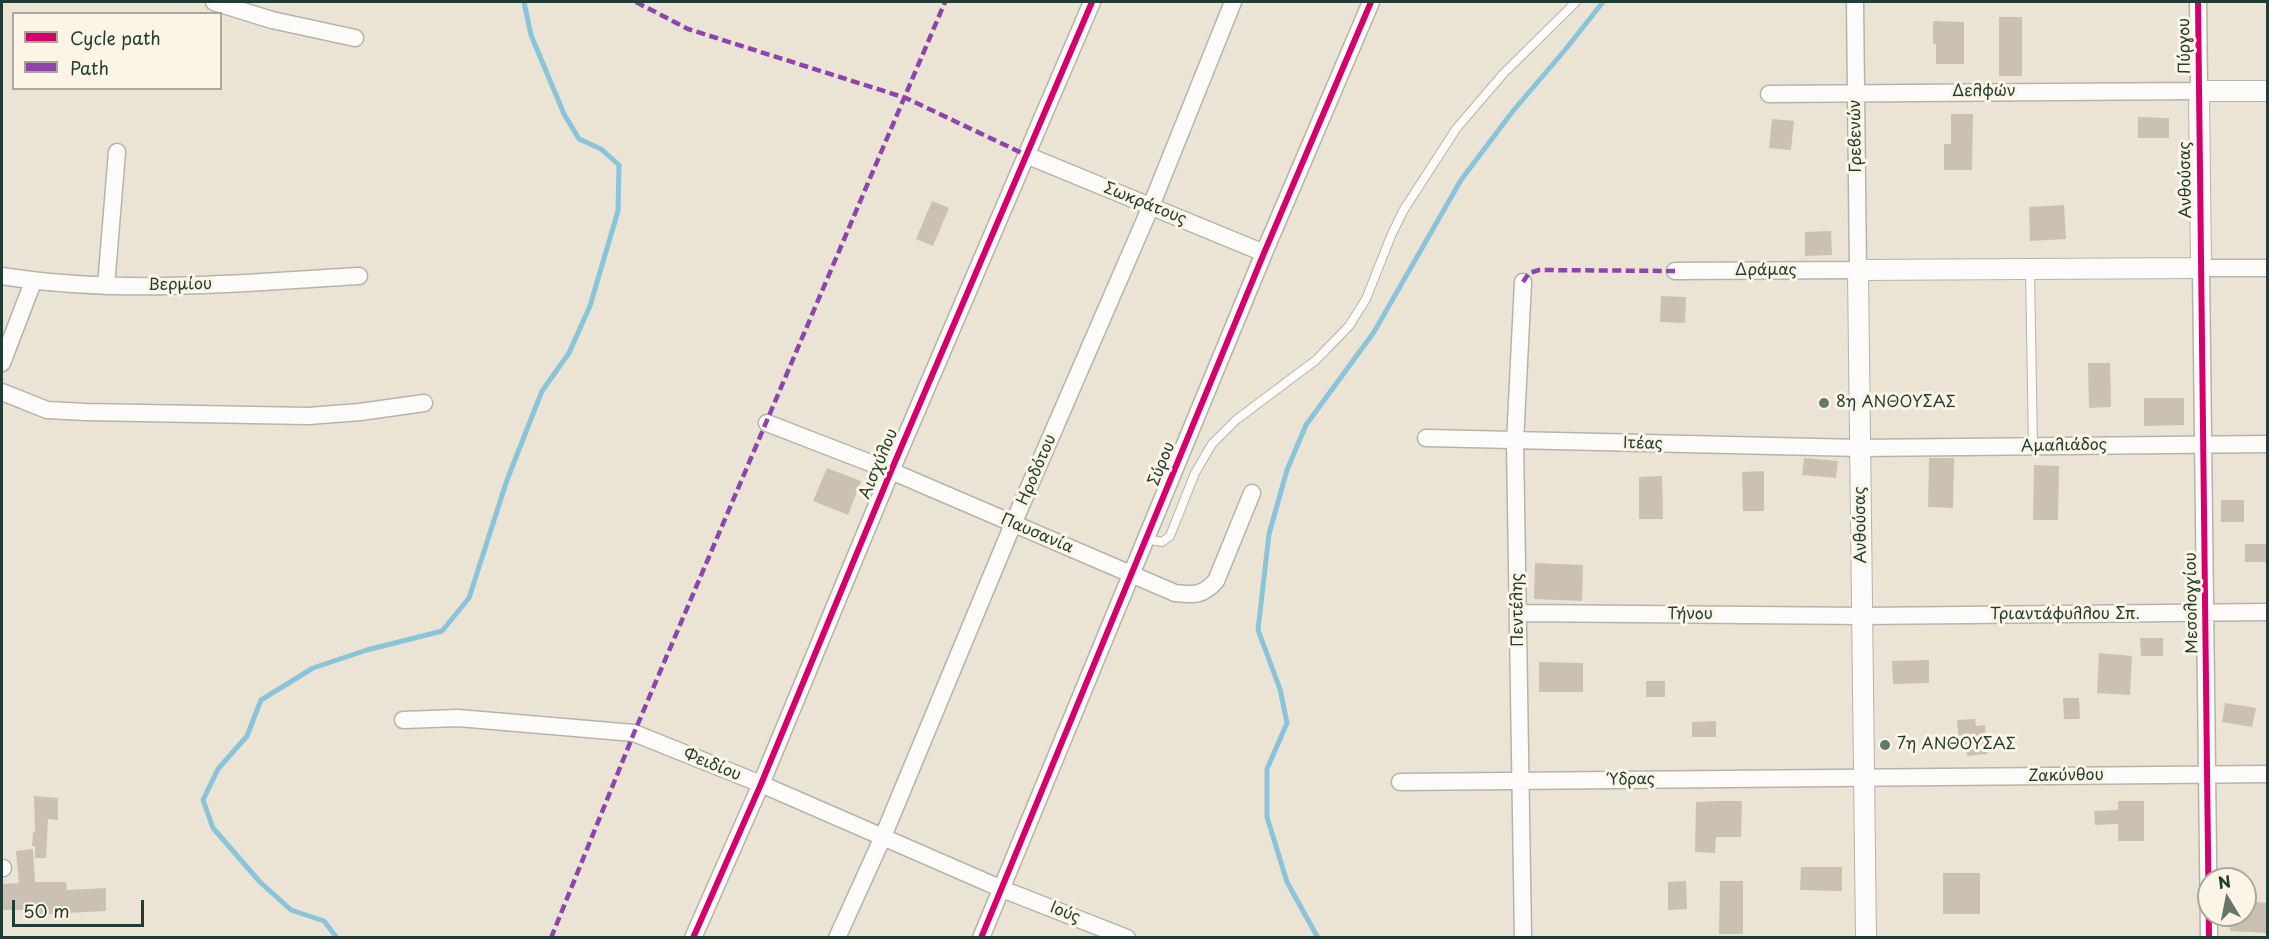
<!DOCTYPE html>
<html>
<head>
<meta charset="utf-8">
<style>
  body { margin:0 }
  #map { position:relative; width:2269px; height:939px; overflow:hidden; background:#ebe4d5; font-family:"Playpen Sans",sans-serif }
  canvas { display:block }
  .frame { position:absolute; inset:0; border:3px solid #1f3d34; pointer-events:none }
  .legend { position:absolute; left:12px; top:12px; width:210px; height:78px; box-sizing:border-box; background:#fcf5e5; border:2px solid #a4ab9e; margin:0; padding:8px 10px; list-style:none; font-size:18px; color:#1f3d34 }
  .legend li { display:flex; align-items:center; gap:12px; height:30px }
  .legend b { width:30px; border:2px solid #a4ab9e }
  .north { position:absolute; left:2197px; top:867px; width:60px; height:60px; box-sizing:border-box; background:#fcf5e5; border:2px solid #a4ab9e; border-radius:50%; rotate:350deg; font-size:16px; font-weight:700; line-height:24px; text-align:center; color:#1f3d34 }
  .north::after { content:''; display:block; margin:auto; width:21px; height:27px; background:#66776c; clip-path:polygon(50% 0,100% 100%,50% 72%,0 100%) }
  .scale { position:absolute; left:12px; top:900px; width:132px; height:27px; box-sizing:border-box; border:3px solid #1f3d34; border-top:0; padding-left:8px; font-size:18px; line-height:21px; white-space:nowrap; color:#1f3d34; -webkit-text-stroke:4px #fcf5e5; paint-order:stroke }
</style>
</head>
<body>
<div id="map">
<canvas width="2269" height="939"></canvas>
<div class="frame"></div>
<ul class="legend">
<li><b style="height:8px;background:#d6006c"></b>Cycle path</li>
<li><b style="height:8px;background:#8e44ad"></b>Path</li>
</ul>
<div class="north">N</div>
<div class="scale">50 m</div>
</div>
<script>
const ctx = document.querySelector('canvas').getContext('2d');
ctx.lineJoin = 'round';
function trace(path, color, width, dash) {
  ctx.strokeStyle = color;
  ctx.lineWidth = width;
  ctx.lineCap = dash ? 'butt' : 'round';
  ctx.setLineDash(dash || []);
  ctx.stroke(path);
}
function paint(path, color) {
  ctx.fillStyle = color;
  ctx.fill(path, 'evenodd');
}
function write(font, color, halo, rows, align = 'center') {
  ctx.font = font + ' "Playpen Sans",sans-serif';
  ctx.lineWidth = 6;
  ctx.setLineDash([]);
  ctx.textBaseline = 'middle';
  ctx.strokeStyle = halo;
  ctx.fillStyle = color;
  for (const [text, x, y, turn = 0] of rows) {
    ctx.save();
    ctx.translate(x, y);
    ctx.rotate((+turn || 0) * Math.PI / 180);
    ctx.textAlign = isNaN(turn) ? turn : align;
    if (halo) ctx.strokeText(text, 0, 0);
    ctx.fillText(text, 0, 0);
    ctx.restore();
  }
}
const stream = new Path2D(`
  M337,938L324,921L291,910L260,882L213,828L203,800L218,769L247,736L261,700L313,668L367,650L442,631L469,598L507,480L542,391L569,353L590,306L618,211L619,165L601,149L579,139L564,114L531,35L524,2
  M1318,938L1287,882L1267,817V769L1287,723L1280,689L1258,630L1269,534L1287,470L1306,425L1374,332L1461,180L1513,111L1565,50L1603,2`);
const building = new Path2D(`
  M1999,17H2022V76H1999Z
  M1933,21L1964,22V64H1936V44H1933Z
  M1951,114H1973L1972,170H1944V144H1951Z
  M2138,117L2169,118V138H2138Z
  M1772,119L1794,121L1791,150L1769,148Z
  M932,201L949,208L933,246L916,239Z
  M2064,205L2066,239L2030,241L2029,207Z
  M1831,231L1832,255L1805,256V232Z
  M1661,296L1686,297L1685,323L1660,322Z
  M2088,363H2110L2111,407L2089,408Z
  M2144,398H2184V425L2144,426Z
  M1804,458L1838,461L1836,478L1802,475Z
  M1929,458H1954L1953,508L1928,507Z
  M2034,465L2059,466L2058,520H2033Z
  M827,468L861,481L848,515L813,501Z
  M1764,471V511H1743L1742,472Z
  M1662,476L1663,519H1639V477Z
  M2221,500H2244V522H2221Z
  M2245,544H2267V562H2245Z
  M1535,563L1583,565L1582,601L1534,599Z
  M2140,638H2163V656H2141Z
  M2099,653L2132,656L2130,695L2097,693Z
  M1929,660V683L1893,684L1892,661Z
  M1539,662L1583,663V692H1539Z
  M1646,681H1665V697H1646Z
  M2063,698H2079L2080,719H2064Z
  M2225,703L2256,708L2252,727L2222,722Z
  M1975,719L1976,726L1985,725L1987,754L1967,756L1965,743H1959L1957,720Z
  M1716,721V737H1692V722Z
  M34,796L58,798V820L48,819L46,858H35V846H32L33,832H35Z
  M1720,801H1742L1741,837H1716L1715,853L1695,852L1696,802Z
  M2118,801H2144V841H2118V824L2095,825L2094,811L2118,810Z
  M33,849L35,882H66L67,890L106,888V911L29,915V910H2V884L19,883L16,851Z
  M1801,867H1842V891L1800,890Z
  M1943,873H1980V914H1943Z
  M1686,881L1687,909L1668,910V882Z
  M1720,881H1743V934H1719Z
  M2245,901L2268,903V933L2230,931L2231,915H2245Z`);
const service = new Path2D(`
  M2030,270L2033,447
  M1146,539L1162,542L1170,536L1195,473L1212,444L1236,420L1316,360L1349,326L1366,299L1391,236L1403,211L1456,129L1503,74L1576,2`);
const minor = new Path2D(`
  M214,2L272,20L355,38
  M1769,94L2199,91L2198,2
  M1026,155L1264,253
  M1675,271L1858,270L1855,2
  M2,276C120,295 241,283 359,276
  M106,286L117,152
  M2,363L33,282
  M2,392L47,410L86,412L308,416L360,412L424,403
  M767,423L891,471L1175,593C1195,595 1202,596 1216,581L1252,493
  M1426,438L1860,448L2268,444
  M1518,613L1863,616L2268,612
  M403,720L458,718L634,733L761,784L1002,889L1127,938
  M1400,782L2268,774
  M2,868H3
  M693,938L761,784L891,471L1092,2
  M837,938L882,839L1013,524L1151,206L1233,2
  M981,938L1264,253L1371,2
  M1523,938L1515,442L1523,282
  M2209,938L2201,268H2268`);
const tertiary = new Path2D(`
  M1866,938L1858,270L2201,268L2199,91H2268`);
const quiet = new Path2D(`
  M636,2L688,29L906,98L1026,155
  M1523,282L1529,273L1539,270L1675,271
  M551,938L634,733L945,2`);
const cycleway = new Path2D(`
  M2198,2L2209,938
  M693,938L761,784L891,471L1092,2
  M981,938L1264,253L1371,2`);
const markers = [
  [1824,403,6,"#66776c"],
  [1885,745,6,"#66776c"]
];
const streetNames = [
  ["Πύργου",2185,46,-91],
  ["Δελφών",1984,92],
  ["Γρεβενών",1856,136,-91],
  ["Ανθούσας",2186,180,-91],
  ["Σωκράτους",1145,204,22],
  ["Δράμας",1766,271],
  ["Βερμίου",180,285,-1],
  ["Ιτέας",1643,444,1],
  ["Αμαλιάδος",2064,446,-1],
  ["Αισχύλου",879,464,-67],
  ["Σύρου",1162,464,-68],
  ["Ηροδότου",1037,470,-67],
  ["Ανθούσας",1861,525,-91],
  ["Παυσανία",1037,534,23],
  ["Μεσολογγίου",2192,603,-91],
  ["Πεντέλης",1518,610,-91],
  ["Τήνου",1690,615],
  ["Τριαντάφυλλου Σπ.",2065,615],
  ["Φειδίου",712,765,22],
  ["Ζακύνθου",2066,776,-1],
  ["Ύδρας",1632,780,-1],
  ["Ιούς",1065,913,21]
];
const poiNames = [
  ["8η ΑΝΘΟΥΣΑΣ",1836,403],
  ["7η ΑΝΘΟΥΣΑΣ",1897,745]
];
trace(stream, '#8ac4db', 5);
paint(building, '#cbc1b2');
trace(service, '#b5b4aa', 10);
trace(minor, '#b5b4aa', 19);
trace(tertiary, '#b5b4aa', 22);
trace(service, '#fcfbf9', 8);
trace(minor, '#fcfbf9', 16);
trace(tertiary, '#fcfbf9', 20);
trace(quiet, '#8e44ad', 4.5, [9, 4.5]);
trace(cycleway, '#d6006c', 6);
for (const [x, y, r, color] of markers) {
  const dot = new Path2D();
  dot.arc(x, y, r, 0, 2 * Math.PI);
  ctx.fillStyle = color;
  ctx.fill(dot);
  trace(dot, '#fcf5e5', 2);
}
write('16px', '#1f3d34', '#fcf5e5', streetNames);
write('16px', '#1f3d34', '#fcf5e5', poiNames, 'left');
</script>
</body>
</html>
